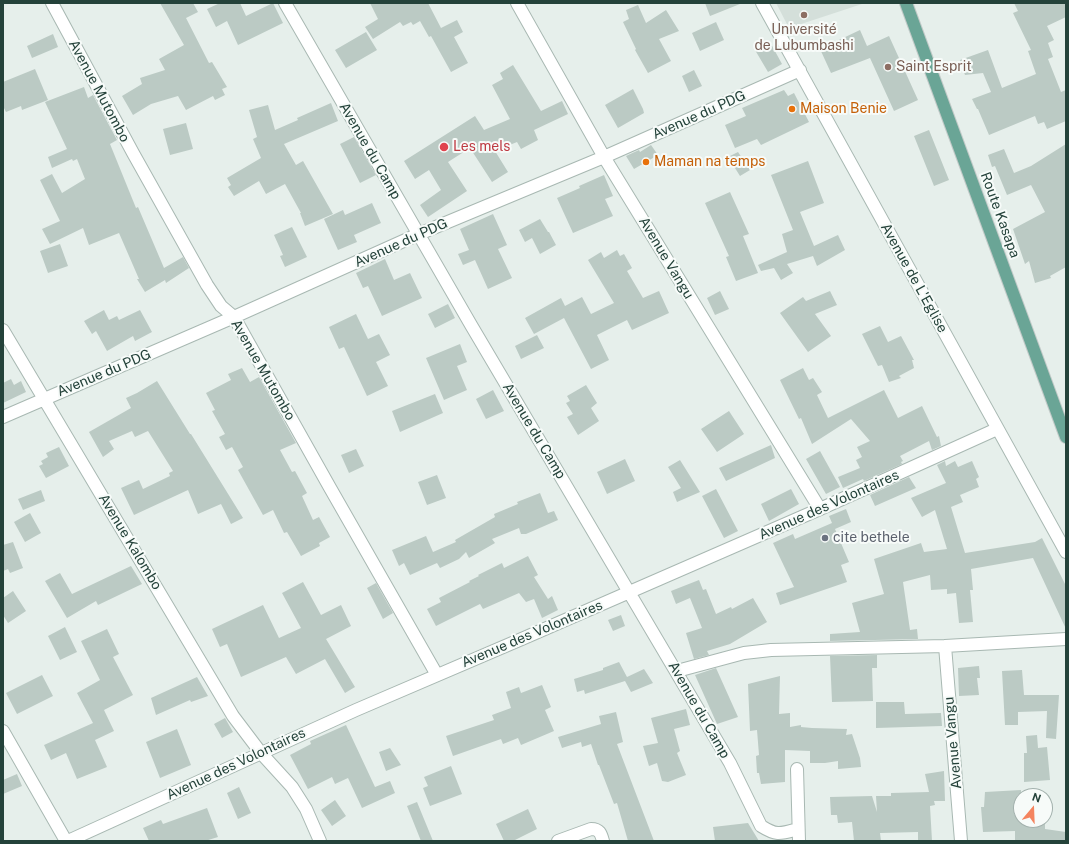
<!DOCTYPE html>
<html>
<head>
<meta charset="utf-8">
<style>
  body { margin:0 }
  #map { position:relative; width:1069px; height:844px; overflow:hidden; background:#e6efeb; font-family:"Public Sans",sans-serif }
  canvas { display:block }
  .frame { position:absolute; inset:0; border:4px solid #24423a; pointer-events:none }
  .north { position:absolute; left:1013px; top:788px; width:40px; height:40px; box-sizing:border-box; background:#f7fbf9; border:1px solid #a3b1ad; border-radius:50%; rotate:19deg; font-size:11px; font-weight:700; line-height:16px; text-align:center; color:#24423a }
  .north::after { content:''; display:block; margin:auto; width:14px; height:18px; background:#f4845f; clip-path:polygon(50% 0,100% 100%,50% 72%,0 100%) }
</style>
</head>
<body>
<div id="map">
<canvas width="1069" height="844"></canvas>
<div class="frame"></div>
<div class="north">N</div>
</div>
<script>
const ctx = document.querySelector('canvas').getContext('2d');
ctx.lineJoin = 'round';
function paint(path, color) {
  ctx.fillStyle = color;
  ctx.fill(path, 'evenodd');
}
function trace(path, color, width, dash) {
  ctx.strokeStyle = color;
  ctx.lineWidth = width;
  ctx.lineCap = dash ? 'butt' : 'round';
  ctx.setLineDash(dash || []);
  ctx.stroke(path);
}
function write(font, color, halo, rows, align = 'center') {
  ctx.font = font + ' "Public Sans",sans-serif';
  ctx.lineWidth = 4;
  ctx.setLineDash([]);
  ctx.textBaseline = 'middle';
  ctx.strokeStyle = halo;
  ctx.fillStyle = color;
  for (const [text, x, y, turn = 0] of rows) {
    ctx.save();
    ctx.translate(x, y);
    ctx.rotate((+turn || 0) * Math.PI / 180);
    ctx.textAlign = isNaN(turn) ? turn : align;
    if (halo) ctx.strokeText(text, 0, 0);
    ctx.fillText(text, 0, 0);
    ctx.restore();
  }
}
const built = new Path2D(`
  M776,3H865L789,28Z`);
const building = new Path2D(`
  M160,3H193L198,12L186,18L209,63L212,62L227,87L222,89L225,95L215,100L213,96L186,110L178,96L151,104L133,115L122,96L142,84L140,78L165,70L159,59L184,45Z
  M220,3H240L246,16L273,3L283,23L238,45L227,21L216,27L207,9Z
  M370,3H428L441,28L457,20L463,32L454,37L468,63L451,72L431,36L429,37L420,21L413,25L411,22L403,26L400,22L373,39L365,27L378,19Z
  M705,3H740V4L710,16Z
  M1014,3H1066V17L1047,26L1054,40L1048,43L1053,57L1048,59L1061,92L1066,90V121L1047,129L1044,122L1038,124L1035,116L989,135L978,109H977L972,99L991,92L983,73L965,75L960,60L988,50L1002,88L1036,74L1028,51L1031,50L1013,13L1018,11Z
  M638,5L646,23L666,10L679,31L659,39L671,61L648,73L635,50L636,49L623,22L629,19L626,10Z
  M716,22L724,40L700,51L692,33Z
  M860,30L867,46L889,36L918,100L894,111L870,58L831,73L820,49Z
  M366,32L377,50L346,68L335,50Z
  M53,34L58,47L32,58L27,46Z
  M770,42L782,64L768,72L755,50Z
  M513,65L541,111L562,101L568,114L534,130L538,140L521,149L517,142L495,151L508,172L492,182L470,148L448,162L467,191L428,217L420,205L441,190L429,170L415,179L404,161L475,116L484,130L510,119L492,85L503,79L500,73Z
  M35,69L48,100L22,110L21,106L6,112L3,106V82Z
  M694,70L702,86L689,92L682,76Z
  M84,87L88,98L93,95L117,140L110,144L136,208L138,207L164,268L183,257L189,268L166,283L165,280L145,292L137,279H139L119,233L89,245L83,228L50,244L42,229L60,221L40,180L52,174L62,193L85,179L77,159L73,161L72,159L52,168L48,157L67,149L45,102Z
  M633,89L643,109L644,113L618,128L605,105Z
  M784,90L788,96L794,93L809,122L761,145L757,139L735,148L725,125L746,116L742,108Z
  M331,103L338,121L284,144L296,165L303,161L333,214L305,226L300,213H301L285,184L266,194L259,181L234,196L228,187L231,185L227,178L261,158L253,139L257,137L249,110L268,105L275,130L298,120L297,118Z
  M186,123L193,149L170,155L163,129Z
  M929,130L949,180L934,186L914,136Z
  M354,137L376,175L360,183L340,144Z
  M1066,144V267L1050,276L1051,278L1035,283L1029,261L1025,264L1013,229L1045,212L1031,185L1007,195L995,166L992,167L988,155L1004,149L1014,173L1031,166Z
  M651,145L658,155L634,169L626,156L639,150L640,152Z
  M738,152L750,170L740,176L728,157Z
  M808,161L824,203L800,212L814,246L838,235L845,250L817,266L813,256L787,264L793,273L781,280L774,268L761,271L758,265L787,252L782,234L793,230L771,175Z
  M604,175L613,196L605,199L613,216L573,233L557,198L580,188L579,186Z
  M730,192L749,234L743,236L758,273L736,281L726,257L729,256L705,203Z
  M372,203L381,223L354,235L357,242L338,250L324,219L343,210L345,215Z
  M493,214L507,245L498,249L512,278L488,289L475,260L463,265L458,254L469,250L460,229Z
  M540,219L548,232H549L556,245L540,254L532,238L525,242L519,230Z
  M292,227L307,257L285,267L280,256L283,255L274,235Z
  M60,244L68,266L48,273L40,251Z
  M617,250L620,256L624,254L632,268L627,271L643,298L659,291L669,313L632,330L627,320L597,335L609,360L591,369L564,318L534,334L525,318L561,298L565,306L582,297L591,314L614,303L588,260L601,252L604,258Z
  M385,259L394,280L410,273L422,298L382,316L368,286L363,288L356,273Z
  M720,291L729,309L715,315L707,298Z
  M830,291L837,305L815,314L831,336L808,352L780,313L803,297L806,301Z
  M448,304L455,318L435,328L428,314Z
  M104,310L109,320L117,316L119,320L140,310L152,332L135,341L133,336L107,351L96,331L92,334L84,321Z
  M356,314L368,339L379,334L390,355L376,362L388,386L367,396L344,347L339,349L329,327Z
  M880,326L888,342L901,336L914,360H912L914,368L899,376L901,378L889,382L882,365L878,366L862,334Z
  M537,335L544,348L521,359L515,346Z
  M460,344L467,362L457,366L467,390L444,400L426,358Z
  M242,368L250,382L259,377L296,443L280,450L292,472L295,471L307,493L302,496L313,520L319,517L330,537L319,543L320,546L301,556L287,532L284,533L273,510L263,515L238,470L243,467L232,447L226,450L219,437L225,434L212,411L215,410L206,393L231,380L228,374Z
  M803,368L809,380L813,378L822,392L817,395L828,418L884,390L898,418L922,406L937,437L939,436L941,446L932,450L929,441L900,456L903,461L901,462L902,464L864,481L863,479L843,488L838,477L860,468L856,460L862,457L857,447L870,441L851,419L812,444L801,418L799,419L780,380Z
  M11,379L14,385L21,381L26,392L3,403V383Z
  M157,381L190,434H191L243,518L231,524L221,504L198,514L188,490L134,515L121,488L139,480L143,489L170,476L169,473L173,471L148,431L135,437L132,431L109,441L114,449L103,457L89,432L131,408L126,398L137,393Z
  M586,385L597,403L591,408L599,421L578,435L567,417L573,414L566,403L570,401L567,396Z
  M493,390L504,411L486,419L476,399Z
  M435,394L443,413L400,432L392,411Z
  M729,411L744,434L717,452L701,429Z
  M771,445L775,458L726,481L719,468Z
  M59,447L69,466L46,478L39,466L43,464L41,461L48,457L46,453Z
  M356,449L364,466L349,473L341,455Z
  M820,451L840,487L826,494L806,459Z
  M625,459L635,481L607,494L597,472Z
  M680,460L700,492L677,502L673,492L681,488L668,467Z
  M945,461L946,466L955,461L958,467L972,461L979,477L976,479L979,487L960,495L963,502L951,507L965,553L1035,542L1042,538L1066,586V629L1033,558L971,569L973,590H970L973,622L959,623L956,593L947,594V589L931,590L930,575L903,582L910,630L917,629L918,639L830,641V634L860,632L852,603L884,594L874,559L921,543L924,552L947,549L935,510L922,517L911,498L946,483L937,465Z
  M437,475L446,498L427,505L418,482Z
  M909,477L916,488L875,506L870,495Z
  M716,489L738,531L724,538L702,496Z
  M791,489L799,504L769,521L761,504Z
  M41,490L45,501L23,510L18,499Z
  M540,493L548,513L554,511L558,520L526,534H521L519,528L492,539L495,543L469,558L466,552L459,559L440,568L437,563L410,575L404,563L399,566L392,550L426,536L433,552L456,542L455,540L495,517L494,514L518,504L517,502Z
  M846,509L851,522L835,529L849,562L841,565L847,582L780,605L776,593L794,587L773,543L793,534L795,539L832,523L829,516Z
  M30,513L41,533L25,542L14,522Z
  M13,542L23,568L10,573L8,569L3,571V545Z
  M528,556L538,575L534,577L548,599L552,596L558,610L542,618L534,599L526,602L519,593L483,609L480,604L436,626L427,609L441,602L439,598L470,582L469,581L479,576L478,575L502,563L504,568Z
  M131,566L142,584L98,605L96,601L67,618L45,581L60,573L72,594Z
  M699,580L703,590L706,589L716,614L731,607L732,609L753,598L767,622L730,644L707,651L709,655L694,659L686,633L702,628L690,598L676,604L671,591Z
  M303,582L321,615L341,605L351,626L326,639L355,687L345,693L325,659L296,674L286,657L241,677L227,644L220,647L212,629L263,605L279,638L301,628L282,593Z
  M376,583L393,613L383,619L367,588Z
  M13,591L26,611L8,623L3,615V598Z
  M621,615L625,626L613,631L608,620Z
  M65,627L77,652L60,660L48,636Z
  M107,629L119,654L113,657L133,695L104,710L114,731L95,740L107,767L77,779L66,753L51,760L44,745L93,723L77,693L100,680L81,641Z
  M877,655V668H872L873,701L832,702L830,656Z
  M619,662L627,677L644,669L653,683L631,692L625,681L585,694L584,690L577,692L574,679L603,670V668Z
  M979,666L980,678H977L979,695L959,696L958,668Z
  M716,668L738,717L717,724L695,675Z
  M1022,670L1024,695H1059L1056,739L1046,738L1047,711L1018,712V725H1005L1002,671Z
  M42,675L53,696L17,714L6,693Z
  M780,676L779,714L790,713V727L801,725V727L812,728L847,729L846,735L852,734L860,758L861,767L838,769V761L825,763H810V751L785,750V782L761,784L759,773H757L756,756L759,755L757,730L750,731L748,684Z
  M197,677L208,696L191,702L190,700L156,715L151,698Z
  M542,685L551,707L545,710L554,731L521,745L518,738L503,744L501,739L453,756L446,736L494,720L492,715L511,708L506,692L519,687L521,693Z
  M876,702H904L905,714L941,713L942,726L876,728Z
  M686,709L690,725L674,729L680,751L677,753L686,775L668,782L662,781L657,763L649,766L643,746L658,743L651,718Z
  M616,712L623,742L617,744L654,841H628L617,803L614,804L599,765H598L591,744L582,747L581,742L562,748L558,737L601,724L599,716Z
  M225,718L233,732L222,738L214,724Z
  M346,725L375,787L390,781L395,793L362,808L348,778L335,784L332,777L308,789L290,755L311,744L310,741Z
  M177,729L191,765L160,778L146,742Z
  M1037,735L1038,748L1047,747L1050,780L1024,782V753H1027L1026,736Z
  M390,748L401,765L386,771L379,752Z
  M451,766L462,794L430,806L423,788L428,786L424,777Z
  M944,771L945,801H934L935,805L930,806L932,841H918V832L880,833L881,841H854L852,822L838,823L837,815H831L830,797L872,796L877,812L876,796H891V793L929,792L925,774Z
  M17,774L22,786L3,794V780Z
  M239,787L251,813L238,819L227,793Z
  M1021,790V820H1045V829L1066,832V841H1015V831L983,832L981,807H984L985,792Z
  M335,800L346,816L332,826L321,810Z
  M417,802L433,841H421L407,806Z
  M207,808L218,837L205,841H149L143,828L161,820L163,824Z
  M528,809L537,829L513,841H504L496,824Z
  M748,823L759,841H715L713,827Z`);
const minor = new Path2D(`
  M52,3L133,153L207,285L221,306L234,317L329,486L437,675
  M285,3L471,325L730,763L761,826C777,836 780,834 798,829
  M517,3L604,157L820,509
  M762,3L1066,552
  M3,330L233,716L261,753L292,787L306,809L320,841
  M3,417L234,317L419,234L604,157L800,70
  M945,646L961,841
  M677,671L744,653L771,650L945,646L1066,639
  M3,731L66,841
  M797,769L799,841
  M68,841L356,710L524,638L820,509L997,429
  M558,841L591,829C600,829 601,834 603,841`);
const major = new Path2D(`
  M906,3L1066,437`);
const markers = [
  [804,15,4,"#8d6e63"],
  [888,67,4,"#8d6e63"],
  [792,109,4,"#e8710a"],
  [444,147,5,"#e0444e"],
  [646,162,4,"#e8710a"],
  [825,538,4,"#6b7280"]
];
const educationNames = [
  ["Université",804,30],
  ["de Lubumbashi",804,46],
  ["Saint Esprit",896,67,"left"]
];
const streetNames = [
  ["Avenue Mutombo",99,91,62],
  ["Avenue du PDG",699,115,-24],
  ["Avenue du Camp",370,151,60],
  ["Route Kasapa",1000,215,70],
  ["Avenue du PDG",401,243,-24],
  ["Avenue Vangu",666,258,59],
  ["Avenue de L'Eglise",914,278,61],
  ["Avenue Mutombo",263,370,60],
  ["Avenue du PDG",104,373,-23],
  ["Avenue du Camp",534,431,59],
  ["Avenue des Volontaires",829,505,-24],
  ["Avenue Kalombo",130,542,59],
  ["Avenue des Volontaires",532,634,-23],
  ["Avenue du Camp",699,710,60],
  ["Avenue Vangu",953,743,-95],
  ["Avenue des Volontaires",236,764,-25]
];
const foodNames = [
  ["Maison Benie",800,109],
  ["Maman na temps",654,162]
];
const healthNames = [
  ["Les mels",453,147]
];
const worshipNames = [
  ["cite bethele",833,538]
];
paint(built, '#d4dfda');
paint(building, '#bbcac4');
trace(minor, '#a8b8b2', 14);
trace(major, '#c2cac8', 14);
trace(minor, '#fff', 12);
trace(major, '#6aa596', 12);
for (const [x, y, r, color] of markers) {
  const dot = new Path2D();
  dot.arc(x, y, r, 0, 2 * Math.PI);
  ctx.fillStyle = color;
  ctx.fill(dot);
  trace(dot, '#f7fbf9', 1.5);
}
write('14px', '#785e54', '#f7fbf9', educationNames);
write('14px', '#24423a', '#f7fbf9', streetNames);
write('14px', '#c56008', '#f7fbf9', foodNames, 'left');
write('14px', '#be3a42', '#f7fbf9', healthNames, 'left');
write('14px', '#5b616d', '#f7fbf9', worshipNames, 'left');
</script>
</body>
</html>
